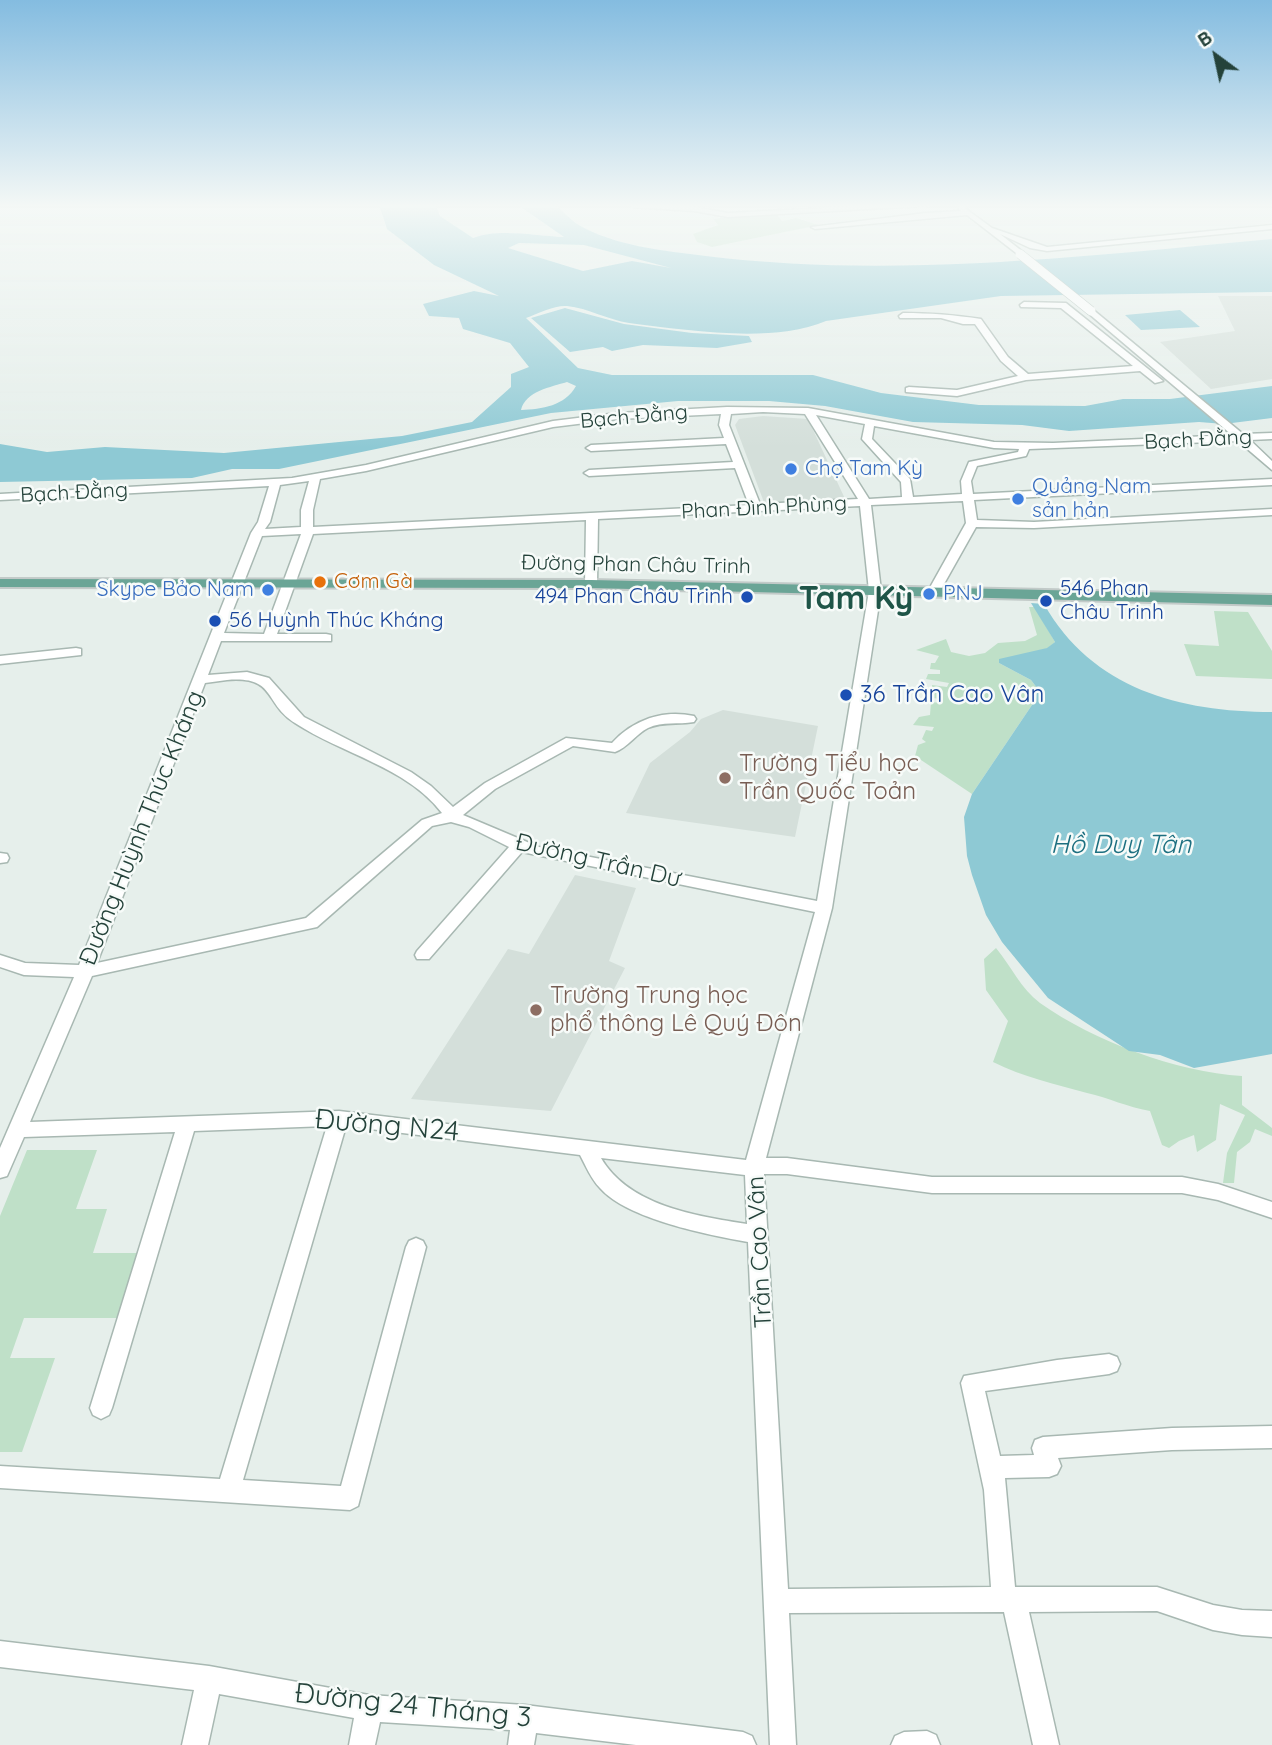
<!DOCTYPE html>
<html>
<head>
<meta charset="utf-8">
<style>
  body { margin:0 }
  #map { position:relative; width:1272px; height:1745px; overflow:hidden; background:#e6efeb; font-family:Quicksand,sans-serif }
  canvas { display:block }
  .north { position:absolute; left:1181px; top:21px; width:70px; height:70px; -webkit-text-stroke:5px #f7fbf9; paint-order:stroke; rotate:327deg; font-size:19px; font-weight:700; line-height:28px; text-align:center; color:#24423a }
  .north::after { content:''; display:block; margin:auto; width:24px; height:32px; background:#24423a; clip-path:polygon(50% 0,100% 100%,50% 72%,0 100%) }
</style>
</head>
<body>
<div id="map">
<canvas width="1272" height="1745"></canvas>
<div class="north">B</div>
</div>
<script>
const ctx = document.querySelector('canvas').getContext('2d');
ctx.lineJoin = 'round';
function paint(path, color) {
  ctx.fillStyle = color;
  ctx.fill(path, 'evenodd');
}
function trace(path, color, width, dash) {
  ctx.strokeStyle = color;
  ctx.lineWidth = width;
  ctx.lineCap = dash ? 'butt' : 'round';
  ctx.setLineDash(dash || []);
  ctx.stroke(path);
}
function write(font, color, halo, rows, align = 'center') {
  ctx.font = font + ' Quicksand,sans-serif';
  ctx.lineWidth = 5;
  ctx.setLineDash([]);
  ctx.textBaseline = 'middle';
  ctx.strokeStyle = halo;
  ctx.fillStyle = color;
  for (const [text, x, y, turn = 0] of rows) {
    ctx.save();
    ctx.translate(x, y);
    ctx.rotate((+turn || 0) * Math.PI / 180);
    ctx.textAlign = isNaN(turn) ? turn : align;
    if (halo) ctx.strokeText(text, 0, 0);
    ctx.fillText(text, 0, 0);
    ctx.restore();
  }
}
const built = new Path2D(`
  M1218,296H1272V379L1211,389L1160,342L1235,331Z
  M763,416L808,419L846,501L765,505L735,425L739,419Z
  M723,710L818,726L795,837L626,813L650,763L690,732L701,719Z
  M575,875L636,888L609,961L625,968L551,1111L411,1099L508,949L529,954Z`);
const green = new Path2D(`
  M774,211L782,221L796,218L819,225L712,247L697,242L693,234L718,225L713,219Z
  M1029,607H1035L1055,642L1048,648L999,663L1031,680L1037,688L1036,699L972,794L915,756L918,745L926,742L922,739L926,730L932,731L934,727L913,725L919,717L930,715L931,702L942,703V699L932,698V685L947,687L949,683L926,679L928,674H940V670L930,669L931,663H935L939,656L916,650L946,639L951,652L969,656L985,653L998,643L1025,641L1037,635Z
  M1214,611L1248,612L1272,651V679L1196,676L1184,644L1219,646Z
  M996,948C1011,966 1021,989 1040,1003C1094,1041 1176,1072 1242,1076V1105L1272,1128V1136L1255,1129L1250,1142L1237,1152L1234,1183H1223L1227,1153L1245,1115L1220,1104L1216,1140L1197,1152L1194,1135L1179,1141L1169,1148L1162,1145L1150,1111C1127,1107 1109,1098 1087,1093C1055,1084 1023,1077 993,1062L1008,1021L986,990L984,959Z
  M27,1150H97L76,1209H107L93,1253H145L125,1318H24L10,1358H55L22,1452H0V1216Z`);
const water = new Path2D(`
  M379,204H435L440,216L473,238C500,228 534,236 564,237L518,205L553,204C562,210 570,219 577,224C614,246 665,251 706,256C893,279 1085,256 1272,239V292L1001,296L826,321C771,344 687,330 629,323C608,320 588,308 567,306C555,305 537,314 526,318L578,368L612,375H813L881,393L979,405L1085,406L1123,399H1170L1272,386V418L1224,424L1199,422L1069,431L1022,425L913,422L825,406L769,401H678L551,413L279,469H232L192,478L0,482V444L47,452L105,447L224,453L402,436L472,422L511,387V374L529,367L510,343L463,329L459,318L429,316L423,304L474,291L499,296L434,265L387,229ZM519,243L584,245L671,268L632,261L583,271L508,248ZM567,382L576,386C565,406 542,409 521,410C526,391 551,387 567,382Z
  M565,308L624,324L692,333L749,336L752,342L717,348L643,345L612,351L603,347L570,352L531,318Z
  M1180,310L1200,327L1141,330L1125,315Z
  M1031,603L1044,604C1092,689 1180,712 1272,712V1054L1194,1068L1160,1055L1129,1051L1048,998L1002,942L986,915L972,875L967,856L964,817L972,794L1036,699L1037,688L1031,680L999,663V659L1047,648L1055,642Z`);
const minor = new Path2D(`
  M902,204H954L728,217L694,211L633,207L637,205L694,207L728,213Z
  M962,206L992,228L1047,247L1272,225V229L1047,251L1030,248L1000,234L1023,252L1020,256L967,215L815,229L811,227L926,213L961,211L958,208Z
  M1024,302L1066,303L1163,381L1155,383L1140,371L1026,380L957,396L906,392V388L909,387L957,390L1018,376L1001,361L975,324H963L941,318H900L899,316L903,313C930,313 955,315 981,319L1008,357L1028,374L1133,366L1061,308L1021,307L1020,305Z
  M1091,308L1243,434L1272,433V439L1250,440L1272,461V470L1238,441L1029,449L1026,456L977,466L971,481L973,494L1272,479V485L974,500L977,520L1034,522L1272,509V515L1034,528L976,527L940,591L934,595L928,591L966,523L963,501L871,505L881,591L832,908L766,1158H787L932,1177H1182L1218,1184L1272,1202V1218L1218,1200L1182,1193H932L787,1174H764L788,1589L991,1587L984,1490L961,1383L964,1376L1057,1360L1109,1354L1117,1357L1120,1364L1117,1371L1109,1374L985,1391L1000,1456L1034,1455L1032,1448L1035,1440L1043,1437L1172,1428L1272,1426V1448L1172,1450L1058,1458L1061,1466L1057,1474L1049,1477L1005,1478L1015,1587H1157L1213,1605L1242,1610L1272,1611V1637L1242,1635L1213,1630L1157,1611L1029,1612L1059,1745H1033L1004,1612L789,1613L796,1745H770L748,1242C708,1235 627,1219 600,1188C591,1179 586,1166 580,1155L346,1126L243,1480L341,1486L406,1247L409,1241L416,1238L423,1241L426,1247L358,1506L350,1510L0,1488V1466L220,1479L327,1126L194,1131L112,1408L109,1415L101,1419L93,1415L90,1408L175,1132L24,1137L7,1176L0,1178V1148L74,977L24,975L0,967V955L25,963L79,965L251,533L258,522L269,486L0,500V494L292,478L366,465L553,421L618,413L727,407L808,408L994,442L1053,443L1232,435L1088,313V309ZM763,412L805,414L858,499L760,504L729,425L731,414ZM721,414L719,425L724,438L591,445L586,448L591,451L726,444L733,462L589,470L584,473L589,476L735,468L749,505L313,527V510L320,479L366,471L553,427L618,419ZM816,415L865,424L862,439L901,482L902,497L869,499ZM874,426L994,448L1019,449L1018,452L969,462L961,481L962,494L913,497L910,479L872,439ZM309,481L301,510V527L265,529L270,522L280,485ZM860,506L869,591L817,901L539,847L463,815L495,789L573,746L615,752C627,748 636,734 648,728C663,721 678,725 694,722L696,719L694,716C663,709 633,720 612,743L566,738L485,783L453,807L431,786L411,772L304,717L269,678L247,672L208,675L221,641H331V635L326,634H277L313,534L586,520L585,584L591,588L597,584L598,519ZM301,534L264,634L224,633L262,536ZM227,680C277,676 263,703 295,723C342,754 407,767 442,813L422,820L306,918L97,963L205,683ZM451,822L469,827L509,847L417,951L415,955L417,959H429L522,852L815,912L746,1160L339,1111L30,1122L92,976L317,927L432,826ZM601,1158L745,1175L747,1224C696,1216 629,1206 601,1158Z
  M76,648L81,649V655L0,664V656Z
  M0,853L7,854L9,858L7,862L0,863Z
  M0,1641L209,1666L369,1695L525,1705L743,1732L752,1736L756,1745H636L536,1733L534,1745H508L510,1730L380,1722L375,1745H349L354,1718L219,1694L208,1745H182L194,1690L0,1667Z
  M927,1731L936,1735L940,1745H891L895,1736L904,1732Z`);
const major = new Path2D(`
  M0,579L591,580L1272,595V605L591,588L0,587Z`);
const minorBridge = new Path2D(`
  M1020,254L1091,311`);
const markers = [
  [791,469,7,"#3f7fe0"],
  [1018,499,7,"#3f7fe0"],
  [320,582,7,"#e8710a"],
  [268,590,7,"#3f7fe0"],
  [929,594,7,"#3f7fe0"],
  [747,597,7,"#1a4fb4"],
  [1046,601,7,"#1a4fb4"],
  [215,621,7,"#1a4fb4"],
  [846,695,7,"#1a4fb4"],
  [725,778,7,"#8d6e63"],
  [536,1010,7,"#8d6e63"]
];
const farStreetnames = [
  ["Bạch Đằng",634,417,-5],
  ["Bạch Đằng",1198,440,-3],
  ["Bạch Đằng",74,493,-3],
  ["Phan Đình Phùng",764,508,-3],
  ["Đường Phan Châu Trinh",636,565,1]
];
const farShopnames = [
  ["Chợ Tam Kỳ",805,469],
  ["Quảng Nam",1032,487],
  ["sản hản",1032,511],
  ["Skype Bảo Nam",254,590,"right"],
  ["PNJ",943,594]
];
const farFoodnames = [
  ["Cơm Gà",334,582]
];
const farTransitnames = [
  ["546 Phan",1060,589],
  ["Châu Trinh",1060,613],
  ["494 Phan Châu Trinh",733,597,"right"],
  ["56 Huỳnh Thúc Kháng",229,621]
];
const transitNames = [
  ["36 Trần Cao Vân",860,695]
];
const educationNames = [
  ["Trường Tiểu học",739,764],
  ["Trần Quốc Toản",739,792],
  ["Trường Trung học",550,996],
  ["phổ thông Lê Quý Đôn",550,1024]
];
const streetNames = [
  ["Đường Huỳnh Thúc Kháng",142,828,-68],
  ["Đường Trần Dư",598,861,13],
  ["Trần Cao Vân",760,1252,-93]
];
const waterNames = [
  ["Hồ Duy Tân",1121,845]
];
const nearStreetnames = [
  ["Đường N24",387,1126,5],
  ["Đường 24 Tháng 3",413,1706,6]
];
const farTownnames = [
  ["Tam Kỳ",856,599]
];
paint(built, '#d4dfda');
paint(green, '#bfe0c8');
paint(water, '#8ec9d4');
trace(minor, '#a8b8b2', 3);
trace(major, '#c2cac8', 4);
paint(minor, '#fff');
paint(major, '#6aa596');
trace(minorBridge, '#a8b8b2', 10, []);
trace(minorBridge, '#fff', 9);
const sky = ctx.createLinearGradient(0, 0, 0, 448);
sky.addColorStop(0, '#84bce0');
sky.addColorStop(0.46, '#f4f8f6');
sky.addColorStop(1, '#f4f8f600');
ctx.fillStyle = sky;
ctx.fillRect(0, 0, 1272, 448);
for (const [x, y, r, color] of markers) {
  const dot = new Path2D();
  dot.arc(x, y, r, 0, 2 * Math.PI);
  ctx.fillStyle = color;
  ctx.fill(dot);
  trace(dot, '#f7fbf9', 2.5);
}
write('21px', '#24423a', '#f7fbf9', farStreetnames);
write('21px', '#366cbe', '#f7fbf9', farShopnames, 'left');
write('21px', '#c56008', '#f7fbf9', farFoodnames, 'left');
write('21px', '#164399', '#f7fbf9', farTransitnames, 'left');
write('24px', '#164399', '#f7fbf9', transitNames, 'left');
write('24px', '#785e54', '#f7fbf9', educationNames, 'left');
write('24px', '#24423a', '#f7fbf9', streetNames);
write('italic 26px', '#1c6f80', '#f7fbf9', waterNames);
write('28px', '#24423a', '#f7fbf9', nearStreetnames);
write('bold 32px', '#1f5548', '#f7fbf9', farTownnames);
</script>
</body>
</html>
